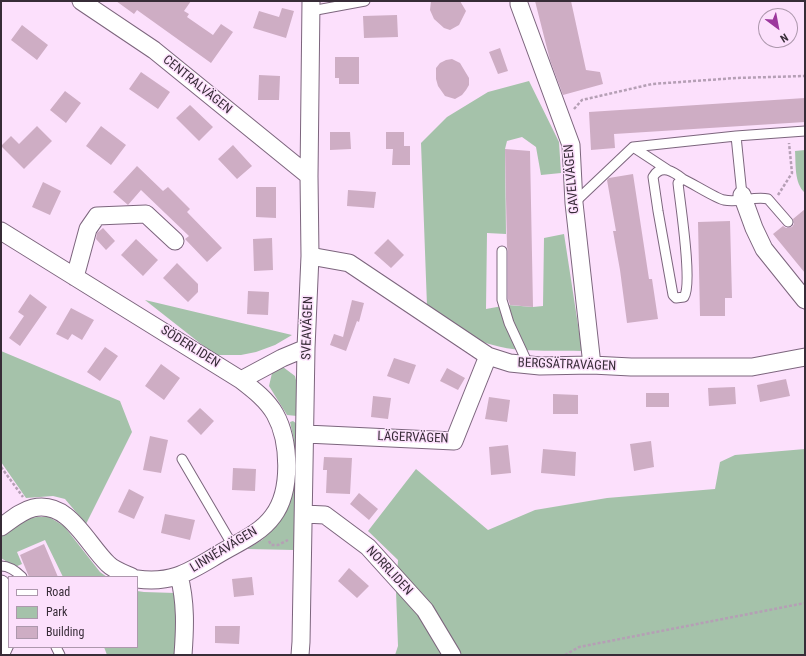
<!DOCTYPE html>
<html>
<head>
<meta charset="utf-8">
<style>
  body { margin:0 }
  #map { position:relative; width:806px; height:656px; overflow:hidden; background:#fce0fc; font-family:"Roboto Condensed",sans-serif }
  canvas { display:block }
  .frame { position:absolute; inset:0; border:2px solid #372c37; pointer-events:none }
  .legend { position:absolute; left:8px; top:576px; width:130px; height:72px; box-sizing:border-box; background:#fce0fc; border:1px solid #ad98ad; margin:0; padding:5px 7px; list-style:none; font-size:12px; color:#372c37 }
  .legend li { display:flex; align-items:center; gap:8px; height:20px }
  .legend b { width:20px; border:1px solid #ad98ad }
  .north { position:absolute; left:758px; top:8px; width:40px; height:40px; box-sizing:border-box; background:#fce0fc; border:1px solid #ad98ad; border-radius:50%; rotate:148deg; font-size:11px; font-weight:700; line-height:16px; text-align:center; color:#372c37 }
  .north::after { content:''; display:block; margin:auto; width:14px; height:18px; background:#9c379d; clip-path:polygon(50% 0,100% 100%,50% 72%,0 100%) }
</style>
</head>
<body>
<div id="map">
<canvas width="806" height="656"></canvas>
<div class="frame"></div>
<ul class="legend">
<li><b style="height:5px;background:#fff"></b>Road</li>
<li><b style="height:11px;background:#a5c2aa"></b>Park</li>
<li><b style="height:11px;background:#ceadc4"></b>Building</li>
</ul>
<div class="north">N</div>
</div>
<script>
const ctx = document.querySelector('canvas').getContext('2d');
ctx.lineJoin = 'round';
function paint(path, color) {
  ctx.fillStyle = color;
  ctx.fill(path, 'evenodd');
}
function trace(path, color, width, dash) {
  ctx.strokeStyle = color;
  ctx.lineWidth = width;
  ctx.lineCap = dash ? 'butt' : 'round';
  ctx.setLineDash(dash || []);
  ctx.stroke(path);
}
function write(font, color, halo, rows, align = 'center') {
  ctx.font = font + ' "Roboto Condensed",sans-serif';
  ctx.lineWidth = 3;
  ctx.setLineDash([]);
  ctx.textBaseline = 'middle';
  ctx.strokeStyle = halo;
  ctx.fillStyle = color;
  for (const [text, x, y, turn = 0] of rows) {
    ctx.save();
    ctx.translate(x, y);
    ctx.rotate((+turn || 0) * Math.PI / 180);
    ctx.textAlign = isNaN(turn) ? turn : align;
    if (halo) ctx.strokeText(text, 0, 0);
    ctx.fillText(text, 0, 0);
    ctx.restore();
  }
}
const green = new Path2D(`
  M529,81L559,142L561,173L541,175L536,147L522,137L507,141L505,149L506,234L487,233L486,309L508,305L533,307L543,306L544,238L564,234L582,351C554,350 520,353 493,345C468,339 447,320 427,306L421,143L447,117L488,92Z
  M805,150V193C794,183 796,165 795,151Z
  M145,300L292,335L275,345L256,352L241,355H215Z
  M1,351L120,401L132,432L86,524L65,499L53,496L26,498L1,462Z
  M283,367L295,376L298,388L297,416L287,415L269,386L272,373Z
  M293,421L297,424L294,550L247,549L262,540L275,526L281,519L289,503L293,489L294,440L290,422Z
  M805,449V655H395L398,646L396,591L398,560L368,531L416,469L488,530L535,510L607,498L715,489L720,462L735,455Z
  M37,517H49L64,526L100,572L107,577H63L45,540L17,552L22,564L15,567L1,558L2,536C13,526 20,519 37,517Z
  M137,591L144,592L175,593L176,641L174,655H107L104,647H137Z`);
const building = new Path2D(`
  M116,1H191L184,11L189,14L187,17L213,35L221,24L233,32L211,63L137,10L134,14Z
  M431,1H460L466,11L459,25L450,30L444,28L434,19L430,10Z
  M535,1H571L586,70L600,72L603,84L563,95L550,60Z
  M282,8L294,11L286,38L253,28L259,11L279,17Z
  M397,15L398,37L364,38L363,16Z
  M22,25L48,45L37,60L11,40Z
  M500,48L508,71L498,74L489,52Z
  M335,57H359V84H339V78H335Z
  M452,59L460,63L469,78V85L466,90L462,95L455,99L445,96L438,86L436,79V68L440,63L446,60Z
  M141,72L170,92L158,109L129,89Z
  M259,75L280,76L279,100H258Z
  M65,91L81,103L66,123L50,110Z
  M805,98V122L614,134L615,148L591,150L589,112Z
  M190,105L213,127L199,141L176,118Z
  M37,126L52,141L24,169L1,146L11,136L19,144Z
  M101,126L126,145L111,165L86,146Z
  M330,132H350L351,149L330,150Z
  M386,132H404V146H410V165H392L393,149H386Z
  M233,145L252,166L237,179L218,159Z
  M505,149L530,151L533,307L510,305L508,299V251L507,247Z
  M137,166L163,191L168,187L190,209L187,212L222,248L207,262L185,239L189,236L141,190L128,205L113,192Z
  M633,174L649,279H652L658,319L627,323L620,270L613,231H616L607,180L609,178Z
  M43,182L61,191L50,215L32,207Z
  M256,187H276V218L256,217Z
  M348,190L376,192L374,208L347,206Z
  M805,209V273L773,234L783,226L786,228L792,227L794,224L793,219Z
  M730,221L732,298H725V316H700L698,222Z
  M103,228L115,241L106,250L96,239L97,233Z
  M272,238L273,270L254,271L253,239Z
  M136,239L158,260L143,276L121,255Z
  M388,239L404,255L391,268L374,253Z
  M177,263L198,284V292L188,302L163,278Z
  M248,291L269,292L268,315L247,314Z
  M30,294L47,307L20,346L9,338L24,316L18,312Z
  M352,300L364,303L359,322L357,321L346,351L330,345L334,334L343,337Z
  M71,308L94,320L82,340L72,334L68,340L56,334Z
  M105,347L118,356L100,381L87,372Z
  M394,358L416,365L409,384L387,376Z
  M161,364L180,378L164,400L145,386Z
  M447,368L465,378L458,390L440,381Z
  M786,379L790,396L760,402L757,385Z
  M735,387L736,404L709,406L708,388Z
  M646,393H669V407H646Z
  M553,394L578,395V414H553Z
  M373,396L391,398L388,419L371,417Z
  M489,397L510,400L507,422L485,419Z
  M200,408L214,421L201,435L187,421Z
  M150,436L168,440L161,473L143,470Z
  M651,441L654,467L634,471L630,444Z
  M508,445L511,473L491,475L489,447Z
  M543,449L576,452L575,476L541,473Z
  M324,457L352,458L350,494L326,493L327,470H323Z
  M233,468L256,469L255,491L232,490Z
  M129,489L144,497L134,519L118,512Z
  M359,493L378,509L369,520L350,504Z
  M165,514L195,520L190,540L161,533Z
  M44,544L58,577H29L20,555Z
  M349,568L369,586L357,598L338,581Z
  M252,577L254,595L234,597L232,579Z
  M215,626H240L239,644L215,643Z`);
const path = new Path2D(`
  M574,109L582,100L652,84L736,78L805,76
  M778,195L792,173L789,143
  M1,467L23,497
  M269,541L271,545H278L288,540
  M565,655L579,647L805,603`);
const service = new Path2D(`
  M311,11L365,1
  M736,136L805,131
  M633,147L668,170
  M683,179C674,172 661,163 653,177L658,211L673,295L676,298L684,297C693,284 680,203 678,183L683,179C692,183 717,199 724,200C739,203 754,196 768,199L788,222
  M574,203L633,147L736,136L742,195
  M502,251V300L509,323L528,364
  M182,459L233,546
  M1,566C9,566 16,571 22,577
  M56,647L60,655`);
const minor = new Path2D(`
  M81,1L154,50L309,176
  M519,1V4L571,145L574,203L592,365
  M742,195L754,228L764,249L805,300
  M1,231L241,380L282,358L306,348
  M310,256L349,263L488,356L510,363L540,366L592,365L631,367H752L805,357
  M75,277L88,229L97,216L146,214L175,241
  M306,434L454,441L488,356
  M304,514L325,515L368,547L425,610L452,655
  M1,527C11,520 21,511 33,508C69,500 86,543 108,564C114,570 123,573 132,577
  M179,576C186,602 185,628 183,655
  M137,579C173,584 190,571 219,554C237,543 260,534 273,516C292,491 290,441 275,414C267,400 254,390 241,380
  M1,584C7,598 9,609 9,624
  M1,653L6,642L9,624
  M300,655L301,642L306,348L310,256L309,176L311,1`);
const streetNames = [
  ["CENTRALVÄGEN",197,85,39],
  ["GAVELVÄGEN",572,179,-95],
  ["SVEAVÄGEN",308,328,-88],
  ["SÖDERLIDEN",190,347,32],
  ["BERGSÄTRAVÄGEN",567,365,2],
  ["LÄGERVÄGEN",413,438,2],
  ["LINNÉAVÄGEN",224,550,-31],
  ["NORRLIDEN",389,571,47]
];
paint(green, '#a5c2aa');
paint(building, '#ceadc4');
trace(service, '#7c657d', 11);
trace(minor, '#7c657d', 19);
trace(path, '#b59fb5', 2.5, [3, 2]);
trace(service, '#fff', 9);
trace(minor, '#fff', 17);
write('13px', '#372c37', '#fce0fc', streetNames);
</script>
</body>
</html>
